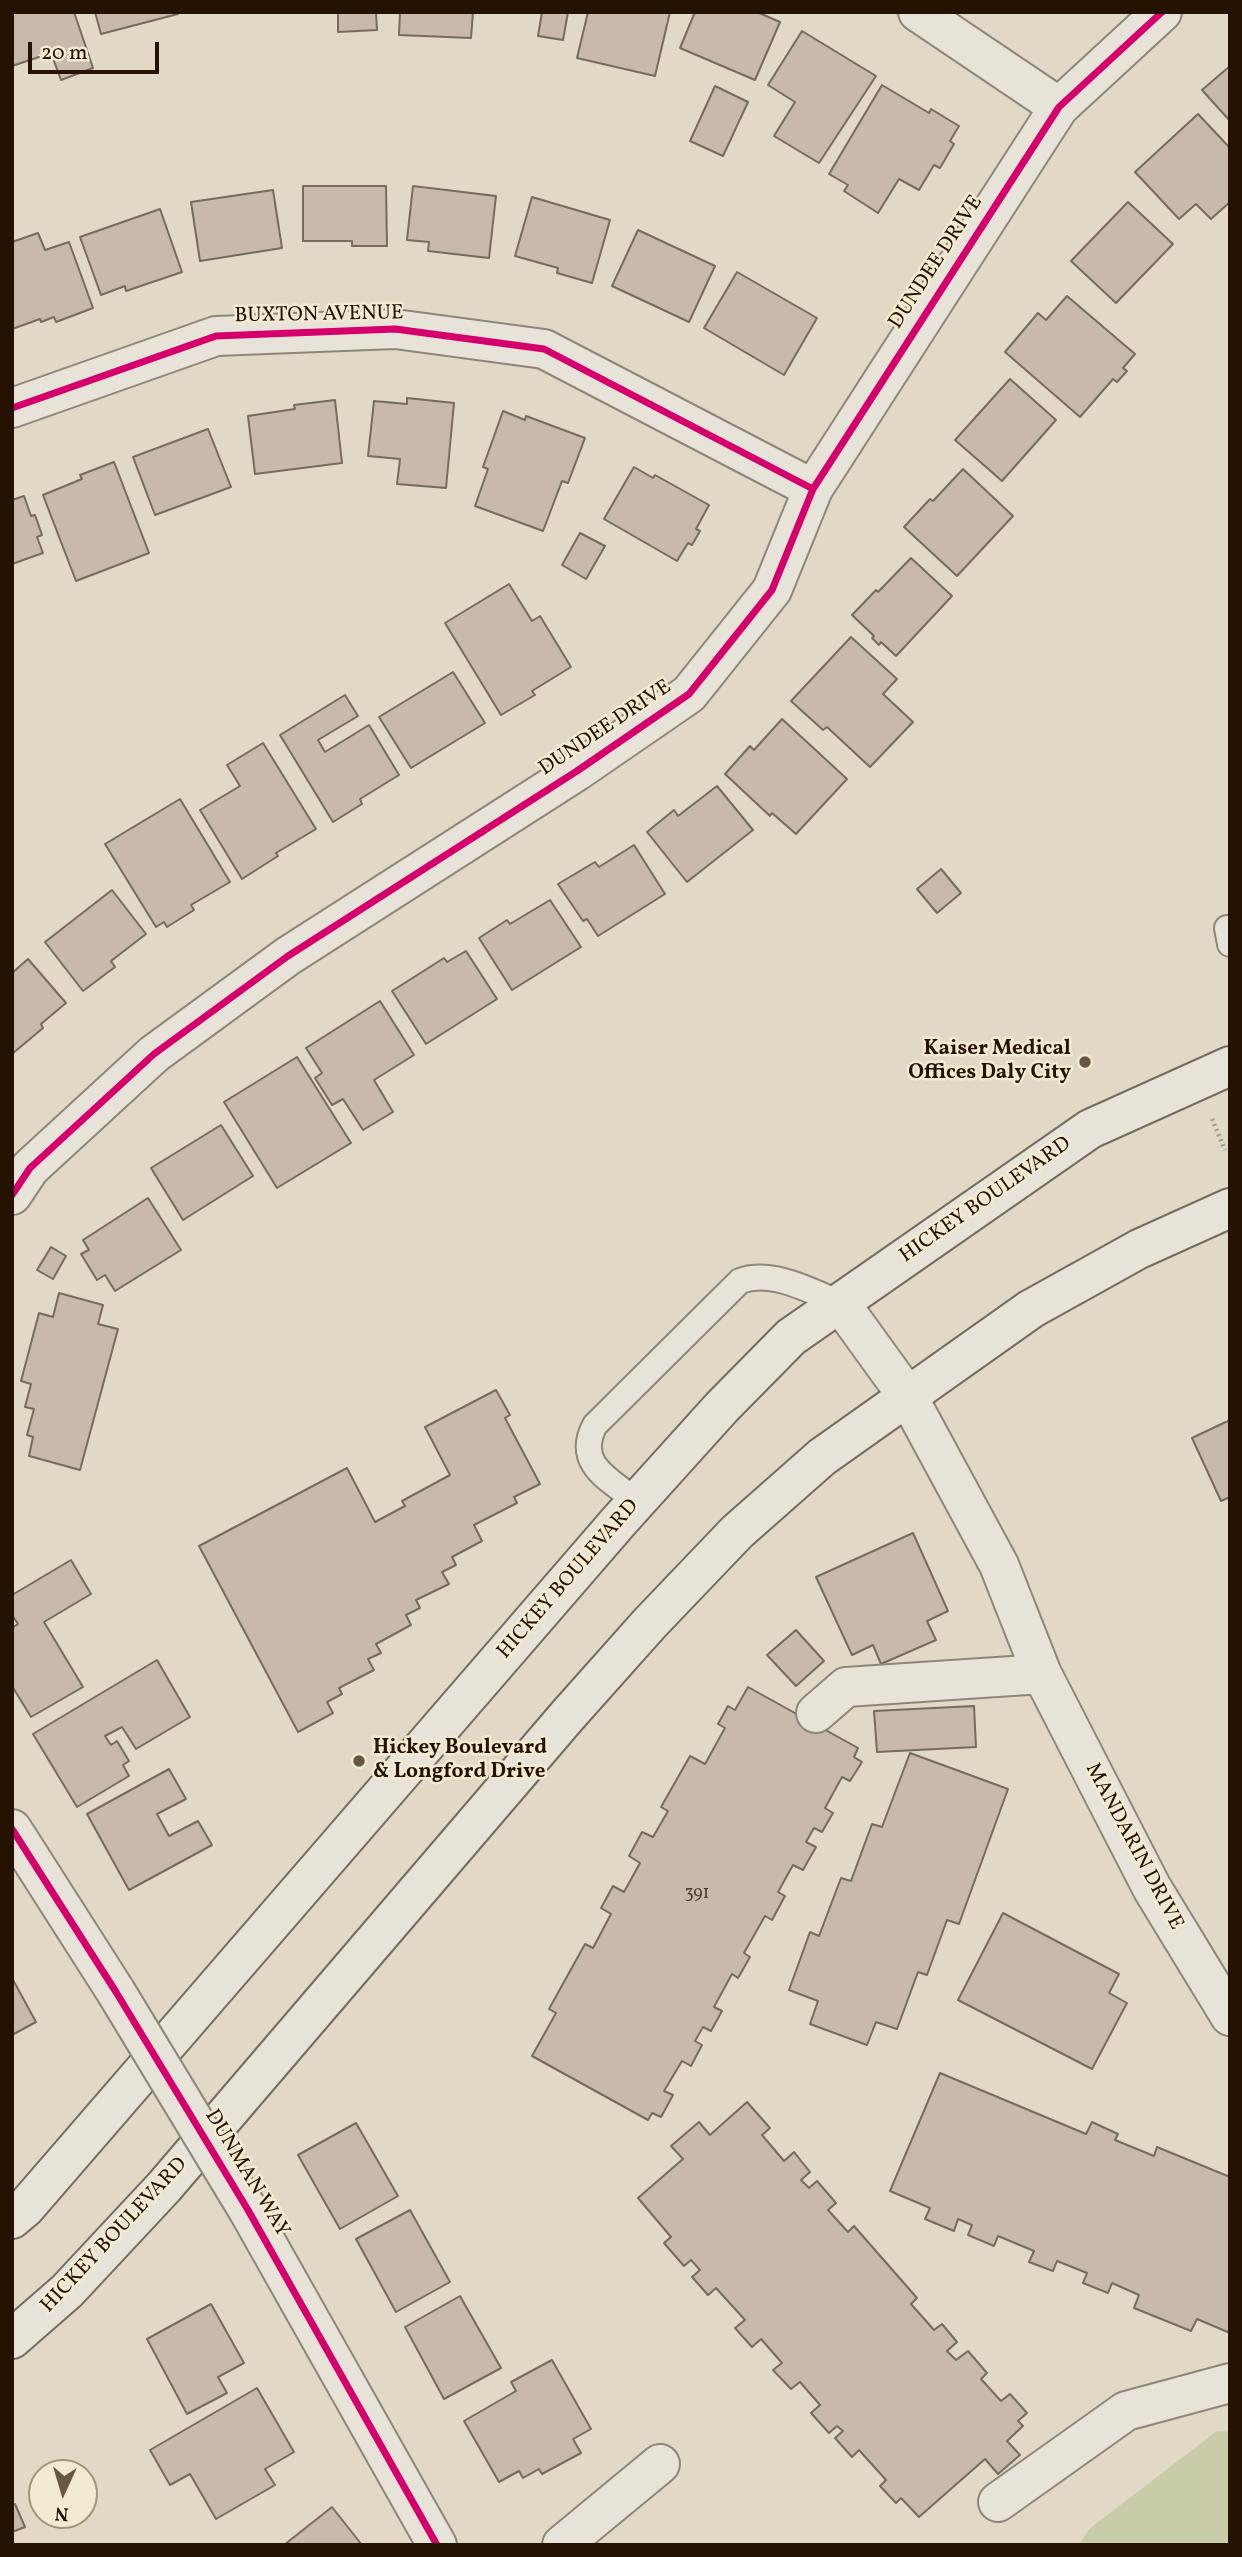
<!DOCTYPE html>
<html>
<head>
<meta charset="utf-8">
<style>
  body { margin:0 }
  #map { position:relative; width:1242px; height:2557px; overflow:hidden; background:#e1d9c5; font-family:Vollkorn,serif }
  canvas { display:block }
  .frame { position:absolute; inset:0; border:14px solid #251200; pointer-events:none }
  .north { position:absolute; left:28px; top:2459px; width:70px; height:70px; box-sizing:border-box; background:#f3ead2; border:2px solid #a1947e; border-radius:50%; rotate:184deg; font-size:19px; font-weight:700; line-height:28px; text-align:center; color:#251200 }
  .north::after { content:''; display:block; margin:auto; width:24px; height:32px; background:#675845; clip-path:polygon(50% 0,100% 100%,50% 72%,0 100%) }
  .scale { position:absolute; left:28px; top:42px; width:131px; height:32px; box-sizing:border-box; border:4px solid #251200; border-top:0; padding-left:9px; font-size:21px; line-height:24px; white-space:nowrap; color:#251200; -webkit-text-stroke:5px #f3ead2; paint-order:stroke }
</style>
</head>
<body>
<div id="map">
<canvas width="1242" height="2557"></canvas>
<div class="frame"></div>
<div class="north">N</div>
<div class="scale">20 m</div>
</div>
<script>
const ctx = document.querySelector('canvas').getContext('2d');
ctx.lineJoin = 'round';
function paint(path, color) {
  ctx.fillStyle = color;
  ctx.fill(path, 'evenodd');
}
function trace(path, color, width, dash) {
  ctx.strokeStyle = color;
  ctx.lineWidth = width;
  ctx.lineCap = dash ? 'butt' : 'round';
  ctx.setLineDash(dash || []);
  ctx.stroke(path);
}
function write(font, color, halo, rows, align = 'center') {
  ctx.font = font + ' Vollkorn,serif';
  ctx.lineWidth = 5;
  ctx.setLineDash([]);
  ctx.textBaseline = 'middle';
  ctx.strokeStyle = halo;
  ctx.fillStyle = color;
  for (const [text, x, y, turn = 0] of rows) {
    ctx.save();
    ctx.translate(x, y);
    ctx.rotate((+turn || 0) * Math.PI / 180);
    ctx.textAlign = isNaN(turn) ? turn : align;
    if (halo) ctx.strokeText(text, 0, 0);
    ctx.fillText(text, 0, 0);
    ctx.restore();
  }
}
const green = new Path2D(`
  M1217,2431L1230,2432V2545H1079L1089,2529Z`);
const building = new Path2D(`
  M12,12H74L93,68L61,80L51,53L12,66Z
  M95,12H177L178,14L101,34Z
  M338,12H376L377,30L338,32Z
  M400,12H473L471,38L399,35Z
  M542,12H568L563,40L538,36Z
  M588,12H670L655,76L577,58Z
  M695,12H757L780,22L755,80L680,48Z
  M802,31L876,76L819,163L774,136L795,102L768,85Z
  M1230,66V121L1202,90Z
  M882,85L929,113L931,109L959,126L950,141L954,144L940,168L934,165L919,190L899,179L878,213L844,191L848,185L829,174Z
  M715,86L748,102L723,156L690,141Z
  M1198,114L1230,148V202L1211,219L1196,204L1179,219L1135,172Z
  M303,186H386L387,246H352V241H303Z
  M413,186L496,196L489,258L428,251L429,242L407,240Z
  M273,190L282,248L200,261L191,202Z
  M532,197L610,220L592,283L557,273L558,268L515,256Z
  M1128,202L1173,244L1116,303L1071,261Z
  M160,209L182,272L126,291L125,286L101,295L80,237Z
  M638,230L715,266L689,322L612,286Z
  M38,233L45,250L69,242L93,308L56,322L54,317L41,322L40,319L12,329V242Z
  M737,272L817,318L784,375L704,328Z
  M1067,296L1135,354L1123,368L1127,371L1117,382L1113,379L1080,417L1005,352L1038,313L1046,320Z
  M1010,379L1056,420L1002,481L955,440Z
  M407,398L454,403L446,488L397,484L400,459L368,456L374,401L407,404Z
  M335,400L342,463L255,474L248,416L295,409L294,405Z
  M503,411L525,420L526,416L585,438L568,483L562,481L543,531L475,506L488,469L483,467Z
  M208,429L231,487L155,515L133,457Z
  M114,462L149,553L76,581L43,495L82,479L80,475Z
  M634,467L653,478L655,475L709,505L696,529L700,531L692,545L688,543L677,561L604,519Z
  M963,469L1013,516L957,576L904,527L930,499L933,501Z
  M24,496L31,516L35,515L42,535L37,537L43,553L12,564V500Z
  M580,533L605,546L586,579L562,565Z
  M911,558L952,596L896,656L881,642L879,645L872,638L874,636L852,615L876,590L878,592Z
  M509,584L532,621L540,616L571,667L532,691L535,695L501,715L445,623Z
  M851,637L897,679L883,694L913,722L870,767L827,727L823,730L791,701Z
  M453,672L485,723L411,768L379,717Z
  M345,695L358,716L318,740L325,752L369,725L399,775L360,799L362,804L333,822L280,735Z
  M782,719L847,779L796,834L772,813L770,816L725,774L750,746L754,750Z
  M263,743L316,829L276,853L278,856L242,879L200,810L240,786L227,765Z
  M717,786L753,830L687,882L647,832L674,810L678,816Z
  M180,799L230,882L191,905L194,910L167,927L164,922L156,927L105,844Z
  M634,845L665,894L598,936L587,919L583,921L558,884L595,862L599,867Z
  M941,869L961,893L937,913L917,889Z
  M112,890L146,934L111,961L115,967L83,991L45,942Z
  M550,900L581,947L512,990L479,938L507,920L510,924Z
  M466,951L497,999L426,1044L392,991L444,958L447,962Z
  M28,959L66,1003L41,1024L43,1028L12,1054V973Z
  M380,1001L414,1055L374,1080L393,1112L363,1130L343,1099L332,1105L315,1078L322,1073L306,1048Z
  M297,1057L351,1143L277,1188L224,1102Z
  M221,1125L253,1176L183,1220L151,1168Z
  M148,1198L181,1250L115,1291L105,1275L97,1280L81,1254L89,1250L83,1240Z
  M51,1247L66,1256L53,1279L37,1270Z
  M59,1293L103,1305L98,1324L118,1329L80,1470L29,1456L33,1437L27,1435L34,1409L25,1407L31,1384L21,1381L39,1313L53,1317Z
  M496,1390L510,1415L505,1418L540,1484L514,1497L517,1503L474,1525L482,1541L452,1557L456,1565L442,1572L449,1584L416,1600L420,1608L406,1615L411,1625L376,1644L381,1653L368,1659L374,1670L339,1688L342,1694L327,1702L333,1713L298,1732L199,1546L347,1468L375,1522L405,1506L402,1501L450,1475L425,1427Z
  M1230,1420V1497L1221,1501L1192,1438Z
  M913,1533L948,1611L927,1621L936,1640L881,1664L873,1645L852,1655L816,1577Z
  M71,1560L91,1594L44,1622L83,1687L31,1717L12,1686V1628L18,1624L12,1615V1595Z
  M796,1630L824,1661L796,1686L767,1655Z
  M157,1660L190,1717L136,1749L122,1727L105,1736L111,1745L117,1741L129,1761L123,1765L129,1776L77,1807L33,1734Z
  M748,1687L858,1748L854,1757L862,1762L850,1781L842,1777L825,1808L833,1813L822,1832L814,1828L806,1842L816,1847L803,1870L793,1865L778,1892L785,1896L772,1920L765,1916L744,1953L750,1957L738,1978L732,1974L714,2007L722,2011L711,2031L703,2027L695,2041L702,2045L691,2066L682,2061L664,2091L673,2095L661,2117L652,2113L648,2120L532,2056L556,2013L549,2009L585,1944L593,1948L611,1914L601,1908L613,1886L624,1892L640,1863L629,1856L642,1832L653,1837L668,1811L661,1807L690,1756L705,1764L725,1728L718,1724L728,1706L735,1710Z
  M974,1706L976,1747L877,1752L874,1711Z
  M910,1753L1008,1789L959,1924L947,1920L927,1975L918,1972L897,2029L876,2022L867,2045L810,2024L818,2001L789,1990L810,1932L819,1936L841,1878L851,1881L872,1824L882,1827Z
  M169,1769L186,1799L157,1814L169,1836L198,1821L212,1845L129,1890L87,1814Z
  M1003,1913L1119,1974L1109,1993L1127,2003L1092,2069L958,2000Z
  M12,1978L36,2022L12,2035Z
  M940,2073L1086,2134L1092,2122L1118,2134L1115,2140L1154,2156L1157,2147L1230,2177V2333L1197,2319L1191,2331L1134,2308L1139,2295L1112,2283L1108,2293L1083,2283L1087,2273L1057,2261L1053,2271L1029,2262L1034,2251L998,2236L994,2246L968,2235L972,2225L958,2219L954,2231L925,2219L930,2208L890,2191Z
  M747,2102L770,2128L762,2135L784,2161L794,2152L810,2172L801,2180L809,2188L817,2181L836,2203L828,2210L848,2232L854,2226L917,2298L911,2304L934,2330L942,2324L957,2342L947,2351L956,2360L968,2351L987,2373L981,2379L1001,2401L1010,2394L1027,2413L1018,2421L1023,2426L1007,2441L1020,2455L998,2474L985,2459L919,2517L901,2498L896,2503L880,2486L886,2480L859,2450L852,2457L835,2438L843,2431L837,2426L829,2433L811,2413L820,2405L800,2382L791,2389L773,2370L782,2363L761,2339L752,2347L735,2328L745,2320L716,2288L708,2295L692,2277L700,2270L691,2260L684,2266L664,2243L671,2237L638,2198L683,2159L671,2146L699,2122L710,2135Z
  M356,2123L398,2196L340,2229L298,2155Z
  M410,2210L450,2282L396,2312L356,2239Z
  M460,2296L501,2368L444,2399L405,2327Z
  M211,2304L244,2363L218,2377L227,2393L187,2414L147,2339Z
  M552,2360L591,2429L573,2439L581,2453L542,2474L539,2469L523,2478L519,2471L499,2482L464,2421L516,2391L511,2382Z
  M257,2388L294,2452L265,2469L275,2485L216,2519L190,2474L170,2485L150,2450Z
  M15,2504L25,2527L12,2532V2505Z
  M332,2507L362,2545H284Z`);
const path = new Path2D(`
  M1212,1119L1225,1150`);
const lane = new Path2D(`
  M1227,928L1230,944
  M637,1501C610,1480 574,1464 595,1425L740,1281C771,1269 811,1291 840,1303`);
const street = new Path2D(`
  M918,12L1059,107
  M12,408L216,336L395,329L544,349L813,489
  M12,1195L30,1168L154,1054L288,956L577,771L689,694L772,590L813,489L1059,107L1162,12
  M840,1303L908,1397L999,1565L1042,1674L1152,1888L1230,2016
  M816,1713L846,1687L1042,1674
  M12,1829L116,1992
  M248,2210L437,2545
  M998,2502L1126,2411L1230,2383
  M562,2545L660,2464`);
const secondary = new Path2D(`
  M12,2219L25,2208L620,1520L722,1407L791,1337L1090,1129L1230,1066
  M12,2339L67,2291L164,2187L568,1715L650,1623L737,1532L822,1457L1031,1309L1139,1249L1230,1208`);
const streetBridge = new Path2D(`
  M116,1992L248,2210`);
const cycleway = new Path2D(`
  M12,408L216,336L395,329L544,349L813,489
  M12,1195L30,1168L154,1054L288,956L577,771L689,694L772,590L813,489L1059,107L1162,12
  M12,1829L116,1992L248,2210L437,2545`);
const markers = [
  [1085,1062,7,"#675845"],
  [359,1761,7,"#675845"]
];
const numberNames = [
  ["391",697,1895]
];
const streetNames = [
  ["DUNDEE DRIVE",937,263,-57],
  ["BUXTON AVENUE",319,316,-1],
  ["DUNDEE DRIVE",606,729,-34],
  ["HICKEY BOULEVARD",986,1201,-35],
  ["HICKEY BOULEVARD",569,1580,-49],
  ["MANDARIN DRIVE",1133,1847,62],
  ["DUNMAN WAY",246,2174,59],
  ["HICKEY BOULEVARD",115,2236,-47]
];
const poiNames = [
  ["Kaiser Medical",1071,1050],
  ["Offices Daly City",1071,1074],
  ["Hickey Boulevard",373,1749,"left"],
  ["& Longford Drive",373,1773,"left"]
];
paint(green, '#c9cca8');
paint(building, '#c8b9aa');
trace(building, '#736c5f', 2);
trace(lane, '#8e8679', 28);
trace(street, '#8e8679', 42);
trace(secondary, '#736c5f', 42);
trace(path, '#a19c92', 4.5, [2, 3.5]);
trace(lane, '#e7e3d9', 24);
trace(street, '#e7e3d9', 38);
trace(secondary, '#e7e3d9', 38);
trace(streetBridge, '#8e8679', 42, []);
trace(streetBridge, '#e7e3d9', 38);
trace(cycleway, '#d6006c', 7);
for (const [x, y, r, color] of markers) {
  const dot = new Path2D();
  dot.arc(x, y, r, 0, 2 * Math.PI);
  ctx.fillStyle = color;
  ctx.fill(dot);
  trace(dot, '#f3ead2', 2.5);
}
write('18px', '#4e3c2a', null, numberNames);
write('21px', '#251200', '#f3ead2', streetNames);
write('bold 21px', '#251200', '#f3ead2', poiNames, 'right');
</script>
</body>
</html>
